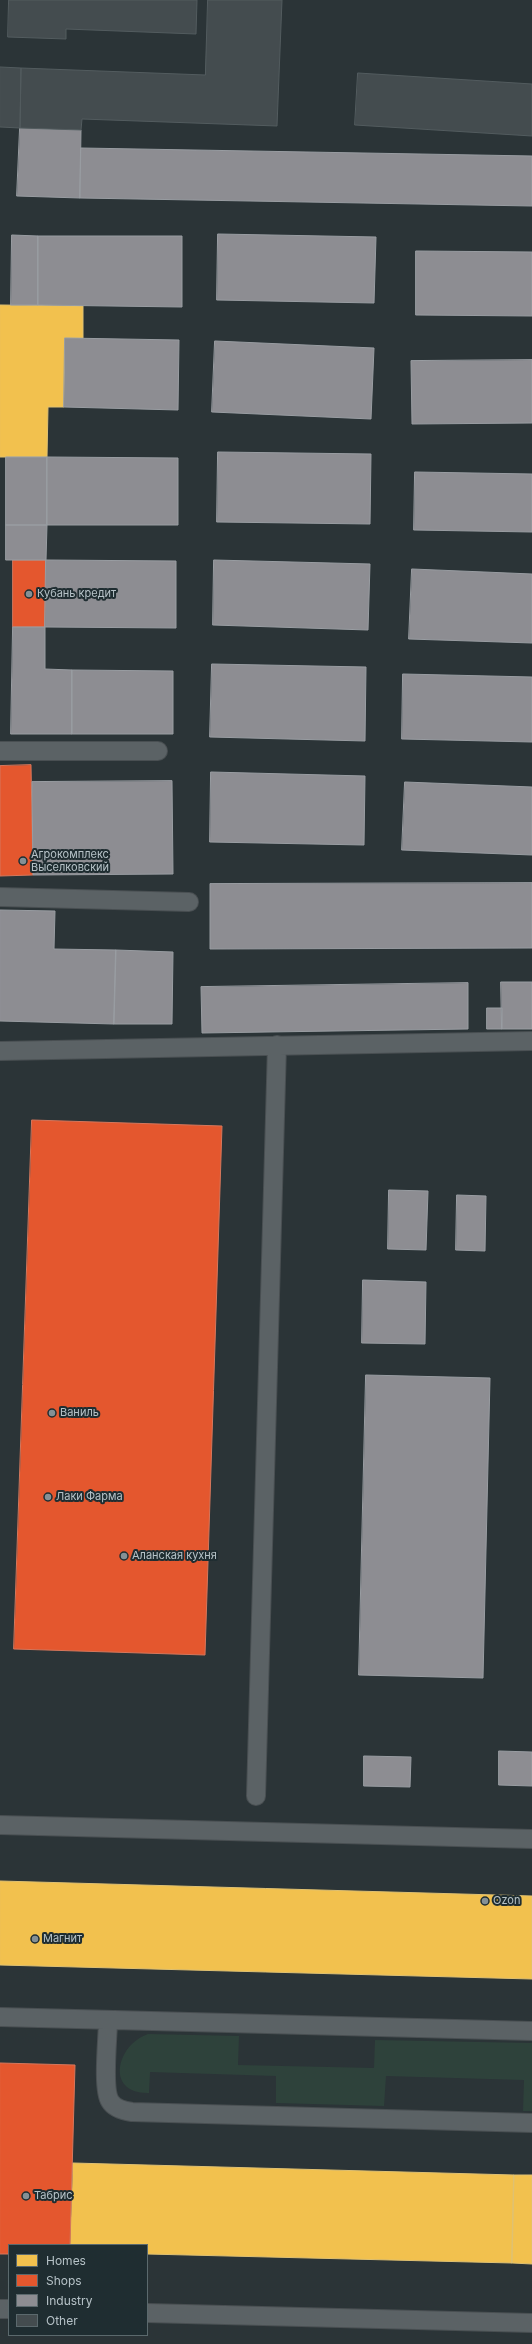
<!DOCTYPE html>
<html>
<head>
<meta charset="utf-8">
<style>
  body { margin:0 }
  #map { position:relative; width:532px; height:2344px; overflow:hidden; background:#2b3437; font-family:Inter,sans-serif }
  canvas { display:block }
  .legend { position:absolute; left:8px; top:2244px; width:140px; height:92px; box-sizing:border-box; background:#1f2d31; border:1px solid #5b696d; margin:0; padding:5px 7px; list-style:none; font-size:12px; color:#b6c2c7 }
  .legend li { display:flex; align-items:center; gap:8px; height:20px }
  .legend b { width:20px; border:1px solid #5b696d }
</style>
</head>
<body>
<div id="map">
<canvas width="532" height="2344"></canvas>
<ul class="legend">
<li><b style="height:11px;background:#f2c14e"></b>Homes</li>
<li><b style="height:11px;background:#e4572e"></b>Shops</li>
<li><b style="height:11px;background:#8d8d92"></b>Industry</li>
<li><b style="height:11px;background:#444c4f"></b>Other</li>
</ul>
</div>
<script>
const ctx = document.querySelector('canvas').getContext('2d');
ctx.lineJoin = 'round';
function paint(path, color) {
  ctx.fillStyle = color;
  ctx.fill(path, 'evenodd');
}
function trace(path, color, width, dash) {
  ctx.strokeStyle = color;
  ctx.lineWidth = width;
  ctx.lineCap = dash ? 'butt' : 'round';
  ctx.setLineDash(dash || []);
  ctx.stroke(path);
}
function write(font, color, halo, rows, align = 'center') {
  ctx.font = font + ' Inter,sans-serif';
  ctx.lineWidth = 4;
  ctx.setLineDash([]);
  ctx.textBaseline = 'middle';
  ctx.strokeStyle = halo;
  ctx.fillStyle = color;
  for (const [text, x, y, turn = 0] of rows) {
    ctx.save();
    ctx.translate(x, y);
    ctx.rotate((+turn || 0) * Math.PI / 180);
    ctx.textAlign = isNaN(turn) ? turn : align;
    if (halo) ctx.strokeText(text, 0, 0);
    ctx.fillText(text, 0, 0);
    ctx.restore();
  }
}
const green = new Path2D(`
  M148,2034L239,2036L238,2065L374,2068L375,2040L532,2043V2111H523L524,2080L386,2076L384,2106L276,2103V2076L150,2072L149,2093C105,2094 116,2045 148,2034Z`);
const homes = new Path2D(`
  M0,305L83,306V338H65L64,407H48L47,457H0Z
  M0,1881L532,1896V1979L0,1965Z
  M73,2163L514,2175L512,2263L147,2254V2245H70Z
  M514,2175H532V2264L512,2263Z`);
const shops = new Path2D(`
  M13,560H46L45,627H13Z
  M31,765L33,875L0,876V766Z
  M32,1120L222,1126L205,1655L14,1649Z
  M0,2063L75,2065L70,2245H9V2254H0Z`);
const industry = new Path2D(`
  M20,128L81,130L80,198L17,196Z
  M81,148L532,156V206L80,198Z
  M218,234L376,237L374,303L217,300Z
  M12,235L38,236V305H11Z
  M38,236H182V307L38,305Z
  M416,251L532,252V316L416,315Z
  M65,338L179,340L178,410L64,407Z
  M215,341L374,348L371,419L212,412Z
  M532,360V423L412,424L411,361Z
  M218,452L371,454L370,524L217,522Z
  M6,457H47V525H6Z
  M47,457L178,458V525H47Z
  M415,472L532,474V532L414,530Z
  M6,525H47L46,560H6Z
  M46,560L176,561V628L45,627Z
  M214,560L370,564L368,630L213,625Z
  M412,569L532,574V643L409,639Z
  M13,627H45V669L72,670V734H11Z
  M212,664L366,667L365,741L210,737Z
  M72,670L173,671V734H72Z
  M403,674L532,677V742L402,739Z
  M211,772L365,776L364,845L210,842Z
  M172,781L173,874L33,875L32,782Z
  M405,782L532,787V855L402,850Z
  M532,883V948L210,949V884Z
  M0,910L55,911L54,949L116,950L114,1024L0,1021Z
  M116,950L173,952L172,1024H114Z
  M501,982H532V1029H502Z
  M468,983V1029L202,1033L201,987Z
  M487,1008H502V1029H487Z
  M389,1190L428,1191L426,1250L388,1249Z
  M457,1195L486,1196L485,1251L456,1250Z
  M363,1280L426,1282L425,1344L362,1343Z
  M366,1375L490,1378L483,1678L359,1675Z
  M499,1751L532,1752V1786L499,1785Z
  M364,1756L411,1757L410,1787L364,1786Z`);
const building = new Path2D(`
  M9,0H197L196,34L66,29V39L8,37Z
  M208,0H282L277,126L82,119L81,130L20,128L21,68L205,75Z
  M0,67L21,68L20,128L0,127Z
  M358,73L532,84V136L355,125Z`);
const service = new Path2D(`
  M0,751H158
  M0,897L189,902
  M0,1051L532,1041
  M256,1796L277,1045
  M0,1825L532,1839
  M0,2017L532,2031
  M108,2020C108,2037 102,2088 110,2101C114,2108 125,2111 132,2112L532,2123
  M0,2309H9
  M147,2313L532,2323`);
const markers = [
  [29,594,4,"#859095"],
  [23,861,4,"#859095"],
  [52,1413,4,"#859095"],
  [48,1497,4,"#859095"],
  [124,1556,4,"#859095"],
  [485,1901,4,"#859095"],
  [35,1939,4,"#859095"],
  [26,2196,4,"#859095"]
];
const poiNames = [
  ["Кубань кредит",37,594],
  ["Агрокомплекс",31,855],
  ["Выселковский",31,868],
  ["Ваниль",60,1413],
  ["Лаки Фарма",56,1497],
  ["Аланская кухня",132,1556],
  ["Ozon",493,1901],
  ["Магнит",43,1939],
  ["Табрис",34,2196]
];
paint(green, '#2e423b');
paint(homes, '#f2c14e');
trace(homes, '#e0c172', 1);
paint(shops, '#e4572e');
trace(shops, '#d6775c', 1);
paint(industry, '#8d8d92');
trace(industry, '#999da2', 1);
paint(building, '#444c4f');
trace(building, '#535c5f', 1);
trace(service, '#494f52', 20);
trace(service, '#5b6265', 18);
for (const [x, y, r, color] of markers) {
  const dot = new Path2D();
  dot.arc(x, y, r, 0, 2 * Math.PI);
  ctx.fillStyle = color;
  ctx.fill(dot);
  trace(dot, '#1f2d31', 1.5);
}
write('11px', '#b6c2c7', '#1f2d31', poiNames, 'left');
</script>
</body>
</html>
